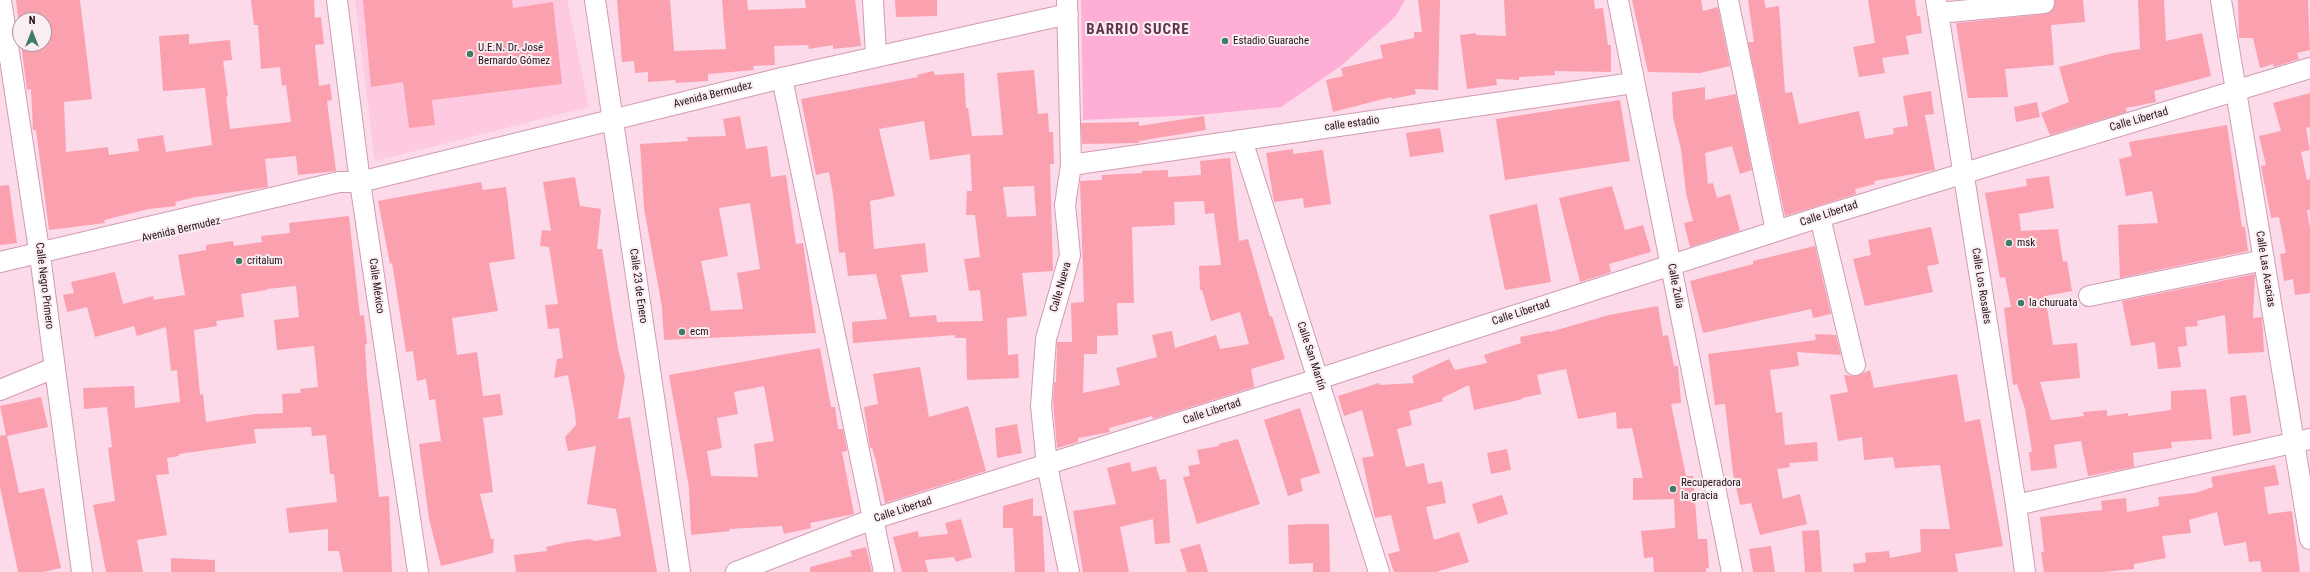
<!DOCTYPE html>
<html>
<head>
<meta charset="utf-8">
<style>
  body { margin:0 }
  #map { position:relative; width:2310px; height:572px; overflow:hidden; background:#fcdae9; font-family:"Roboto Condensed",sans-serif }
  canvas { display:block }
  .north { position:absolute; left:12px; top:12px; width:40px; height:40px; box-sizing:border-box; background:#faeef3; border:1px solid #a4959c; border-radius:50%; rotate:0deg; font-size:11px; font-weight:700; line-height:16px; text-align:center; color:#231019 }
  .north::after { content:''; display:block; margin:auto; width:14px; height:18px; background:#3f7b67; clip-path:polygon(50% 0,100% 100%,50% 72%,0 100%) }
</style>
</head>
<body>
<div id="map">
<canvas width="2310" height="572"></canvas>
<div class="north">N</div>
</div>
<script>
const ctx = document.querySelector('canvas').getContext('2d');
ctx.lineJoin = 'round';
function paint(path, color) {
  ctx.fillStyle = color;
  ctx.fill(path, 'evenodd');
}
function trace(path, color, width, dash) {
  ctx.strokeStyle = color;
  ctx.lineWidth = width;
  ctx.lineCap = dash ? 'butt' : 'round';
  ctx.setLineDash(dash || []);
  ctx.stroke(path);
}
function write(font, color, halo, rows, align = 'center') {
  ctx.font = font + ' "Roboto Condensed",sans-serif';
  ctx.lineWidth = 4;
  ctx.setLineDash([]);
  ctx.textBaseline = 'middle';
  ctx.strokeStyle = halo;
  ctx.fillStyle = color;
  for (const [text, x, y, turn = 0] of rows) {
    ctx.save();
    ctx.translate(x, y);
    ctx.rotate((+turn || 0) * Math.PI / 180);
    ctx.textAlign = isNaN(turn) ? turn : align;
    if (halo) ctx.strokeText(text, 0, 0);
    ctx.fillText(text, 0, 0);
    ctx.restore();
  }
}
const built = new Path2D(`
  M355,0H567L589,107L375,161Z`);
const green = new Path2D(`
  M1081,0H1405L1396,16L1341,66L1281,107L1198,115L1083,120Z`);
const building = new Path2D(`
  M16,0H80L92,99L64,102L66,152L108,147L109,155L139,151L137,139L163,135L166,152L212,145L205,88L163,91L159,36L189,34V44L230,40L232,60L223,61L228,96L226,97L230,129L291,122L286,85L282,86L280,67L261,69L258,25H254L251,0H314L315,18L321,17L324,44L315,45L319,86L330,84L332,100L327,101L336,171L298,175L296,156L265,159L268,187L196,197L175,202L176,206L149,209L104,220L105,223L49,230L36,130H33L31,89L27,90L21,44H44V20H20V34Z
  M363,0H512L513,8L553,2L562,84L432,100L435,125L409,128L403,82L371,87Z
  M617,0H670L674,51L726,49L722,0H747L748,10L806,8L805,0H855L861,46L833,49V45L809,49L808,45L774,46L775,65L753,66L754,70L708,74V81L676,83L675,80L648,82V72L635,73L634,61L622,62Z
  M895,0H937V16L896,17Z
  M1418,0H1440L1438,90L1415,89L1416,94L1392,99L1391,97L1333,112L1326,80L1343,76L1341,68L1383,58L1380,45L1414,38V32H1422Z
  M1504,0H1594L1595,9L1603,8L1608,45H1611V72L1555,71V75L1519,77V80L1496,79L1497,85L1467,89L1460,35L1476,33V35L1506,36Z
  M1632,0H1701L1703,11L1718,7L1730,66L1700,73L1648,72Z
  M1748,0H1764L1766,8L1779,6L1785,93L1792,92L1799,124L1859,111L1865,139L1894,134L1893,128L1908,126L1903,96L1931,91L1934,114L1925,115L1935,170L1874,181L1875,184L1855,189L1856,194L1785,216L1748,42H1754Z
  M1868,0H1915L1917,16H1920L1922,33L1906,36L1909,54L1882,58L1885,73L1859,77L1853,47L1875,43Z
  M2055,0H2083L2085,22L2051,25L2054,65L2005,69L2008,97L1968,98L1956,23L2045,14L2054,8Z
  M2138,0H2164L2166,41L2202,33L2211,76L2154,91L2156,102L2126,108L2127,112L2050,135L2041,113L2069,102L2059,67L2113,53L2140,49Z
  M2238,0H2308L2310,50L2297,53L2299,59L2274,67L2273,64L2260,68L2253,38H2239Z
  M1034,70L1038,114L1048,113L1049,132H1053L1054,164H1050L1053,271L1022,273L1027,316L1007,318L1008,355L1018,354L1019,378L967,380L966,338H955V335L853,343L852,322L887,319L876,274L848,276L845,252L839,253L833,194L829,172L816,175L801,99L918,77L917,75L933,71L935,75L964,73L966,108H968L972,136L1003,135L997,73ZM924,121L930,160L970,154L972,191H967L966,215H975L980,257L964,259L969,291L980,290L983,321L937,322L936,315L910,317L901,275L928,272L925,243L874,249L870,201L895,196L879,129ZM1034,186L1036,216L1007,217L1003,187Z
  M1705,87V100L1736,94L1752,170L1740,174L1732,146L1705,153L1708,184L1713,183L1717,198L1730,194L1740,231L1690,247L1684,223L1693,221L1686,193L1681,149L1673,118L1672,92Z
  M2310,93V127L2306,128L2310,150L2301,152L2307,180L2310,179V210H2307L2310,228V293L2295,295L2293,279L2284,281L2280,254L2286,253L2279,217L2271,218L2261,166L2266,165L2259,136L2281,131L2273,103Z
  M1620,100L1630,161L1505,180L1496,119Z
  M2037,102L2040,117L2016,122L2014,107Z
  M740,116L746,149L767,146L771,177L786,175L796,244L803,243L816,333L664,340L662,307L644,208L640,144L688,141L687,137L726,136L723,119ZM750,203L760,269L737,273L743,309L711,311L701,261L728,256L719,208Z
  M1204,116L1206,130L1139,141V143L1082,144L1081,123L1139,122V126Z
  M2227,125L2242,227H2245L2248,251L2120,278L2118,225L2158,223L2152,191L2126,196L2119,159L2132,156L2129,142Z
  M1440,128L1444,152L1410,157L1406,133Z
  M1293,149V154L1323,150L1331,204L1304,208L1303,198L1274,202L1266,153Z
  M1230,158L1239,241L1248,239L1270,317L1272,316L1285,359L1251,369L1254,387L1153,419L1152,416L1109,428L1110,432L1078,438V442L1057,448L1053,401L1054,382H1056L1057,342H1072L1071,303L1084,302L1080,181L1102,180V175L1142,173V171L1168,170V177L1201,175L1200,161ZM1204,201L1205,214L1214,213L1221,265L1199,266L1200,290H1202L1211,321L1240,312L1249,344L1220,349L1216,335L1175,348L1172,331L1152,335L1157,357L1116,368L1120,385L1083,393L1084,354H1097V336L1118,335L1117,303H1134L1132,227L1175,225L1174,202Z
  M2049,176L2054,208L2019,214L2021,231L2058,229L2063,262L2067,261L2072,291L2045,296L2053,345L2077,343L2080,378L2040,382L2051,420L2084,416L2083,412L2107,410V416L2128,413V416L2171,410V391L2206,389L2212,439L2171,442L2172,448L2133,453L2134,467L2088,476L2081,441L2054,445L2057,468L2031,471L2029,452H2032L2025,409L2017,384L2013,385L2004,308L2011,307L2005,277L2000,278L1985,193L2027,186L2026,179Z
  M575,177L580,206L601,209L597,249H602L618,349L625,377L618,419L630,417L657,572H516L514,555L547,551L546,547L568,542L590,539L595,541L621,536L616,509L587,504L596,446L568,451L565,437L576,425L575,413L568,375L554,378L557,359L563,358L559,328L548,329L545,305L558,304L549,247L540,246L542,230L551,231L543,182Z
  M481,182L483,190L506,187L515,259L489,263L498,311L452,318L457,355L477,352L483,396L500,394L503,415L483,418L493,492L480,494L491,539H494L493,553L441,566L429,519L419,444L441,441L435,399L429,400L426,379L417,381L413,351L406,352L392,263L390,264L378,201Z
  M9,185L17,243L0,245V186Z
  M1612,186L1625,230L1643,225L1651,252L1609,264L1611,272L1580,282L1559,198Z
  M1537,204L1551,282L1505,290L1489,215Z
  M349,216L360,316L364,315L367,344H365L367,380L379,497L389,496L392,572H343L339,551H328V529L289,533L286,508L337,502L334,474H330L326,435L312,436L311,427L254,429L256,443L179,454V456L167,458L169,474L156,475L167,535L137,540L143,572H106L93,505L115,501L108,448L112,447L107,407L84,409L83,388L134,386L135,408L180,402L177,370L171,371L166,327L137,336L134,326L95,337L87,307L67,312L63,295L74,293L71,282L115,272L123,304L153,296L154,300L185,295L178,255L206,250V245L233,241L234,246L262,242L261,236L290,233L289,223ZM296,286L299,317L274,320L277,350L314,346L318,387L300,389L301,393L282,394L283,413L255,414L206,422L203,394L200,395L194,330L217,326L216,321L244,317L241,294L267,290V289Z
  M1931,227L1939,264L1927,266L1933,292L1865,306L1853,259L1871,255L1868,240Z
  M1815,246L1831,314L1813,318L1811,309L1703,333L1690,281L1753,264V261Z
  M2255,274L2253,318L2262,317L2264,352L2228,354L2225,315L2197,321L2198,326L2185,327L2187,346L2178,347L2181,367L2158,369L2155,342L2131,346L2122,301Z
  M1658,306L1663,336L1668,335L1674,366H1678L1681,403L1671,404L1686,476H1693L1698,539H1707L1709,568H1706V572H1654L1653,557L1644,558L1641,531L1675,528L1674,499L1633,500V478H1643L1632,428L1617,429L1616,412L1578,419L1566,369L1537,375L1541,394L1522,398L1523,399L1474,410L1469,385L1442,398L1443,401L1409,411L1412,425L1397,429L1406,467L1424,463L1428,484L1442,481L1446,503L1426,507L1434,540L1459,532L1469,562L1436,572H1394L1388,554L1400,551L1391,515L1375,518L1362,458L1374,456L1362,410L1344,416L1338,396L1379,383L1380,385L1414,383L1412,376L1449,359L1455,370L1487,363L1484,355L1521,343L1520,337L1549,331L1550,332L1609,315Z
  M1815,334L1836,335L1841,355L1797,352L1799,366L1770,370L1776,413L1782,412L1785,445L1817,442L1818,461L1789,463L1790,467L1777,469L1783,499L1800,494L1807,524L1760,535L1751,503L1740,505L1733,473L1725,404L1715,405L1708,354L1816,340Z
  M820,348L831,407H835L838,429H843L847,451L842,452L854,514L810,523L811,528L784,534L782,526L729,529L730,531L691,535L689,488L669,375ZM764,386L774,441L754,444L758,477L711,476L707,451L722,448L717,418L738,414L734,392Z
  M920,367L929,417L968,406L986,471L885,503L876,461L872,448H870L864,407L878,404L873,374Z
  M1870,370L1874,388L1957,374L1965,422L1980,419L2003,546L1955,554L1958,572H1854L1853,564L1866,562L1865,553L1889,551L1890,558L1921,552L1920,529H1950L1940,465L1895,468L1893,457L1864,460L1862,437L1838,441L1830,395L1848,392L1844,375L1857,376Z
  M2246,395L2251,433L2233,436L2230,397Z
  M41,397L48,427L7,436L19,493L44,488L61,568L43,572H18L0,487V436L6,435L0,406Z
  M1300,408L1320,473L1300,479L1303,491L1288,496L1264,420Z
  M1017,424L1022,453L997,458L995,428Z
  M1238,439L1260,504L1197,524L1183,477L1190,476L1188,466L1200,464L1197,450L1219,446V444Z
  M1507,449L1511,470L1491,474L1487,453Z
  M1130,462L1132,472L1156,466L1160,480L1166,479L1170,543L1155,544L1153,519L1120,527L1129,572H1083L1073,511L1116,504L1107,468Z
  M2275,465L2279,485L2264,487L2268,514L2292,511L2300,572H2262L2260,561L2249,562L2246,542L2224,546L2217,512L2189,520L2191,533L2162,536L2166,558L2134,564V569L2103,572H2044L2041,552H2044L2040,517L2102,510L2101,501L2126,498L2127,512L2159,506L2158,497L2195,493L2213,487L2211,477Z
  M1502,495L1508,514L1478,524L1472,504Z
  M1033,498V516H1042L1045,572H1015L1013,528H1003V506Z
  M961,519L972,557L956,562L954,557L925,560L928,572H902L893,537L918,531L919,537L948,534L945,523Z
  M1306,524H1329L1330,572H1313V563L1289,564L1288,525Z
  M1819,530L1822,572H1805L1802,531Z
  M1200,544L1208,572H1187L1180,549Z
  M1771,546L1775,572H1753L1749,549Z
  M866,547L872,572H810V567L852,556L850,551Z
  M171,558L215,560V572H171Z`);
const minor = new Path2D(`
  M1,0L41,263L82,572
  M337,0L360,182L418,572
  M595,0L680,572
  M873,0L876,56
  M1618,0L1732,572
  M1728,0L1776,231
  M1936,0L2016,505L2025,572
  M2221,0L2310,539
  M1067,1L1071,165L1065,205L1070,255L1046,339L1041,406L1047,465L1069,572
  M1938,13L2044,3
  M782,78L884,572
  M1242,140L1379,572
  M1071,165L1633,83
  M1820,217L1855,365
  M0,262L339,182H360L782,78L1068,14
  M2089,296L2264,260
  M0,390L54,368
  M2016,505L2310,439
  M736,572L873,519L1318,379L1820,217L2310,68`);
const markers = [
  [1225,41,4,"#3f7b67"],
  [470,54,4,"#3f7b67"],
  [2009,243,4,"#3f7b67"],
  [239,261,4,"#3f7b67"],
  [2021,303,4,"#3f7b67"],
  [682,332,4,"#3f7b67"],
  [1673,489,4,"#3f7b67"]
];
const poiNames = [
  ["Estadio Guarache",1233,41],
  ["U.E.N. Dr. José",478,48],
  ["Bernardo Gómez",478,61],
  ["msk",2017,243],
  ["critalum",247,261],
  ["la churuata",2029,303],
  ["ecm",690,332],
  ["Recuperadora",1681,483],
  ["la gracia",1681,496]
];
const streetNames = [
  ["Avenida Bermudez",713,95,-14],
  ["Calle Libertad",2139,120,-16],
  ["calle estadio",1352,124,-8],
  ["Calle Libertad",1829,214,-18],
  ["Avenida Bermudez",181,230,-13],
  ["Calle Las Acacias",2265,269,81],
  ["Calle Negro Primero",44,286,83],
  ["Calle México",376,286,82],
  ["Calle 23 de Enero",638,286,82],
  ["Calle Zulia",1675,286,79],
  ["Calle Los Rosales",1981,286,81],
  ["Calle Nueva",1061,287,-74],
  ["Calle Libertad",1521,313,-18],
  ["Calle San Martín",1311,356,72],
  ["Calle Libertad",1212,412,-18],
  ["Calle Libertad",903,510,-18]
];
const districtNames = [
  ["BARRIO SUCRE",1138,30]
];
paint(built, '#fecae1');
paint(green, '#ffafd5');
paint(building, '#fba0af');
trace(minor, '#d19bb4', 22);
trace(minor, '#fff', 20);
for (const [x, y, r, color] of markers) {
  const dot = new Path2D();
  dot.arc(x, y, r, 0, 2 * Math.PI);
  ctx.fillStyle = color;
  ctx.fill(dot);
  trace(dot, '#faeef3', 1.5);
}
write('11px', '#231019', '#faeef3', poiNames, 'left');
write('11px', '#231019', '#faeef3', streetNames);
ctx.letterSpacing = '1px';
write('bold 15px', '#62344b', '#faeef3', districtNames);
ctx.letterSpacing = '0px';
</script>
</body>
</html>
